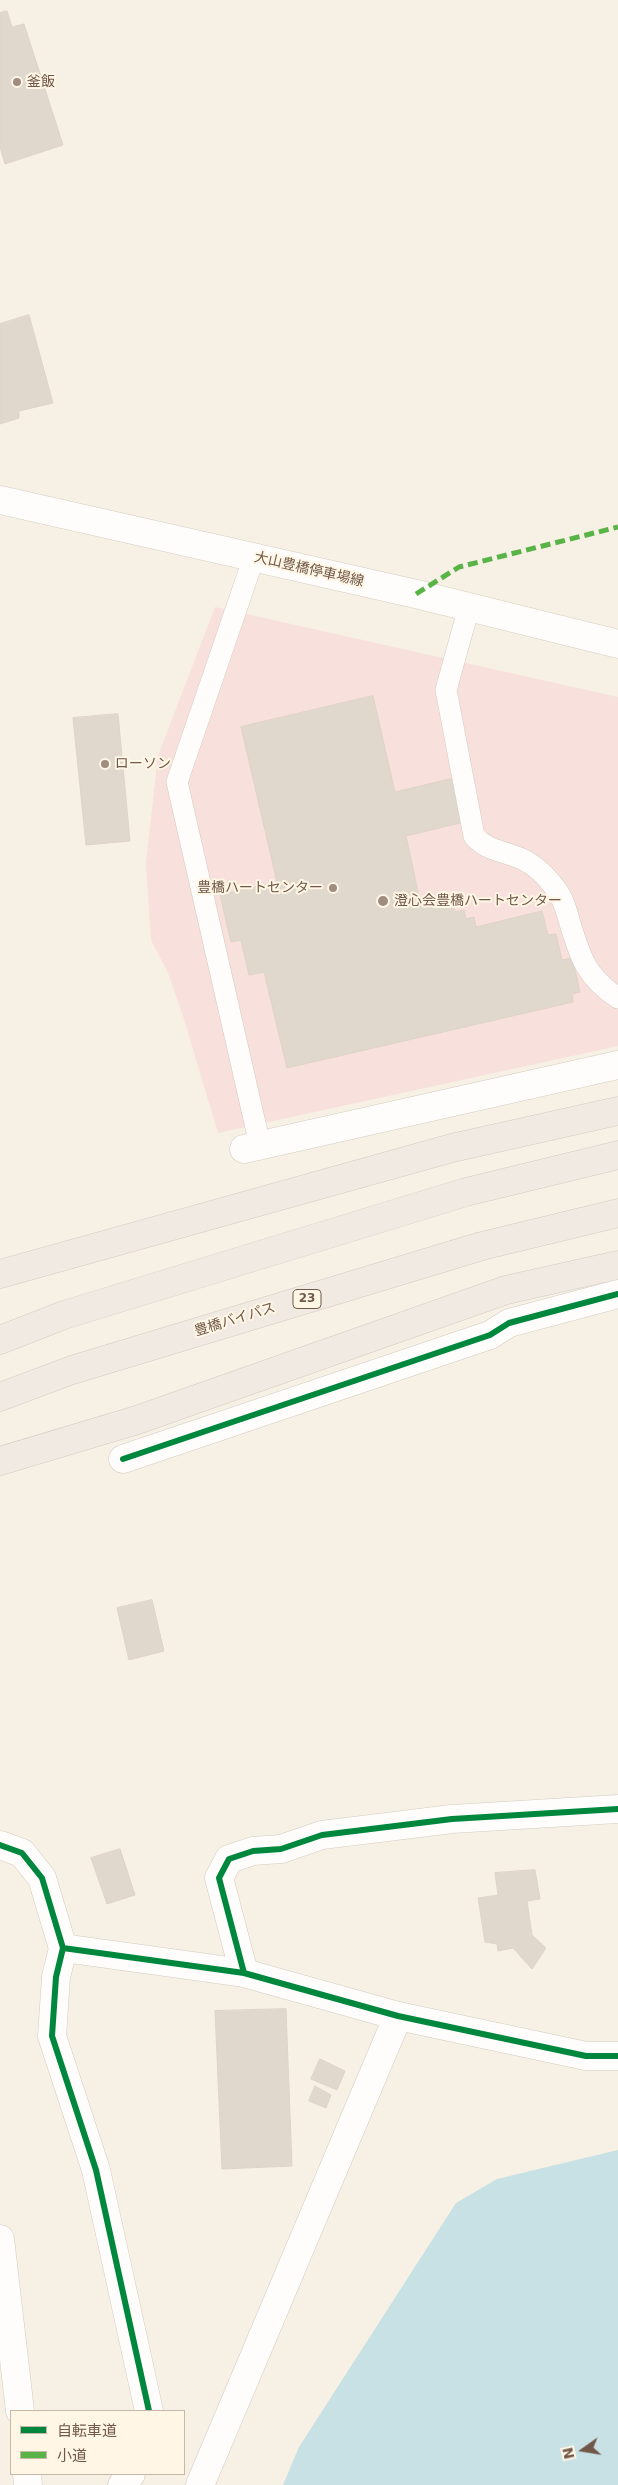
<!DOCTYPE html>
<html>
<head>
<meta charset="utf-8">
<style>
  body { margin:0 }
  #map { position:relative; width:618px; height:2485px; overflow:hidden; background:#f6f0e5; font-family:"DejaVu Sans","Noto Sans JP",sans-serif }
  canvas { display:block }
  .legend { position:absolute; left:10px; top:2410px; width:175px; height:65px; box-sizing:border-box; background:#fff6e5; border:1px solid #c6b7a6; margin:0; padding:6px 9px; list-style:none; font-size:15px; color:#715848 }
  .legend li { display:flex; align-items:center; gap:10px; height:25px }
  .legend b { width:25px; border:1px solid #c6b7a6 }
  .north { position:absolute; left:558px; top:2425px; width:50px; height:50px; -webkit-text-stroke:4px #fff6e5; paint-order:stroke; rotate:257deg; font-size:14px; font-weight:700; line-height:20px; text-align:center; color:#715848 }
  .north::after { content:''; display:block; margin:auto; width:18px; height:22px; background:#715848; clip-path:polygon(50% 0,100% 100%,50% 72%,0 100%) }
</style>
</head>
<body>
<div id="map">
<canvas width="618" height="2485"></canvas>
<ul class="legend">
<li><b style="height:6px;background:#00873e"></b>自転車道</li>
<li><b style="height:6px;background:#59b447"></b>小道</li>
</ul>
<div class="north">N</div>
</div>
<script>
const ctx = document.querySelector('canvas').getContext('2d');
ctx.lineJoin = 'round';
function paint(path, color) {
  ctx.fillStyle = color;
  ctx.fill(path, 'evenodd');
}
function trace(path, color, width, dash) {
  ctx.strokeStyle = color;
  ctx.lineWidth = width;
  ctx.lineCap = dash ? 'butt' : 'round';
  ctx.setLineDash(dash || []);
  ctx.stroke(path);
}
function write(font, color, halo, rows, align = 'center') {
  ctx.font = font + ' "DejaVu Sans","Noto Sans JP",sans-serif';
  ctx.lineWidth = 4;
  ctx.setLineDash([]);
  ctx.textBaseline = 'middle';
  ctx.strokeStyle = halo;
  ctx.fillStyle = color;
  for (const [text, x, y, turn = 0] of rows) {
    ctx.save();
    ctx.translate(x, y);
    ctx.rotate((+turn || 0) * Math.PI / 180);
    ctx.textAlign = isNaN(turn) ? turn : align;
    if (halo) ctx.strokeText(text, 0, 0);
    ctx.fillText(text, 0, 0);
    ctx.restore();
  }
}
const medical = new Path2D(`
  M215,607L618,697V1046L218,1133L183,1016L168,973L151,940L146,863L158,756Z`);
const water = new Path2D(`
  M618,2150V2485H283L299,2447L456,2203L497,2179Z`);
const building = new Path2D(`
  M7,11L12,27L24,24L63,145L5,164L0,147V13Z
  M29,315L53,403L19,411V418L0,424V324Z
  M373,696L395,792L454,778L464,822L406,836L420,901L442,896L444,903L452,901L455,912L464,910L466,919L474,917L476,927L542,911L548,935L556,934L562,960L572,958L580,992L572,994L573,1002L287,1068L264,972L249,975L241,940L231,942L220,895L277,882L241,727Z
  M118,714L130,841L86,845L73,718Z
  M152,1600L164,1651L129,1660L117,1608Z
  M120,1849L135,1895L107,1904L91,1858Z
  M535,1870L540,1899L527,1901L532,1935L546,1948L532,1969L513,1948L498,1951L497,1944L485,1942L478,1898L498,1895L495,1873Z
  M286,2009L292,2166L222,2169L215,2011Z
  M320,2059L345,2071L337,2090L311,2079Z
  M315,2086L331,2095L326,2108L309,2101Z`);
const service = new Path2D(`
  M254,557L177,782L260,1145
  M469,607L446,690L474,836C487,851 504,851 522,859C535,865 547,877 556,889C563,898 566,909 569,920C580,956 585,976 618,998`);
const minor = new Path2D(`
  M244,1149L618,1065
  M123,1459L490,1335L509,1323L618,1294
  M0,1845L22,1853L42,1878L63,1948L56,1977L52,2036L96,2170L149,2411
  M63,1948L244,1973L398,2016L586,2056H618
  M244,1973L219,1878L229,1859L253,1851L281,1849L322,1835L452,1819L618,1809
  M0,2239L20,2411
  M27,2474L28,2485
  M122,2485L131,2474
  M200,2485L398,2016`);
const secondary = new Path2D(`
  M0,500L416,594L618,644`);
const trunk = new Path2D(`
  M0,1274L452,1148L618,1111
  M0,1340L64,1315L466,1192L618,1155
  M0,1397L72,1370L482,1246L618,1213
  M0,1461L137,1420L506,1290L618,1265`);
const quiet = new Path2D(`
  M416,594L459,567L618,527`);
const cycleway = new Path2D(`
  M123,1459L490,1335L509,1323L618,1294
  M0,1845L22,1853L42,1878L63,1948L56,1977L52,2036L96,2170L149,2411
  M63,1948L244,1973L398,2016L586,2056H618
  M244,1973L219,1878L229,1859L253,1851L281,1849L322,1835L452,1819L618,1809`);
const markers = [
  [17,82,5,"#a08d7f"],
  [105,764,5,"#a08d7f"],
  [333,888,5,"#a08d7f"],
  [383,901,6,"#a08d7f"]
];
const shields = [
  [307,1299,28]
];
const shieldNames = [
  ["23",307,1299]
];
const poiNames = [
  ["釜飯",27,82],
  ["ローソン",115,764],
  ["豊橋ハートセンター",323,888,"right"],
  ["澄心会豊橋ハートセンター",394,901]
];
const streetNames = [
  ["大山豊橋停車場線",309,570,13],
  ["豊橋バイパス",235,1320,-17]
];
paint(medical, '#f8e0dc');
paint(water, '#c8e1e4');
paint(building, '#e1d8cd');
trace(building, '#ded3c8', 1);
trace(service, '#d4cbc1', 22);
trace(minor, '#d4cbc1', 29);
trace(secondary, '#d6ccc2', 29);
trace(trunk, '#d4cbc3', 29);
trace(service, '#fefdfb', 21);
trace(minor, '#fefdfb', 28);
trace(secondary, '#fefdfb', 28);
trace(trunk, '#f0eae2', 28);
trace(quiet, '#59b447', 5, [10, 5]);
trace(cycleway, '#00873e', 6);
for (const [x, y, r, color] of markers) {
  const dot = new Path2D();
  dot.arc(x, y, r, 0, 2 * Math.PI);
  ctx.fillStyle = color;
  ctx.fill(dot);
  trace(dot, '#fff6e5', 2);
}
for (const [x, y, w] of shields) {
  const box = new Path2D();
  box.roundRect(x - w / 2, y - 9.5, w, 19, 4);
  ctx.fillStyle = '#fff6e5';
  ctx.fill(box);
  trace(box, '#715848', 1);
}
write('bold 12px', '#715848', null, shieldNames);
write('14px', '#715848', '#fff6e5', poiNames, 'left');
write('14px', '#715848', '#fff6e5', streetNames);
</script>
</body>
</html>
